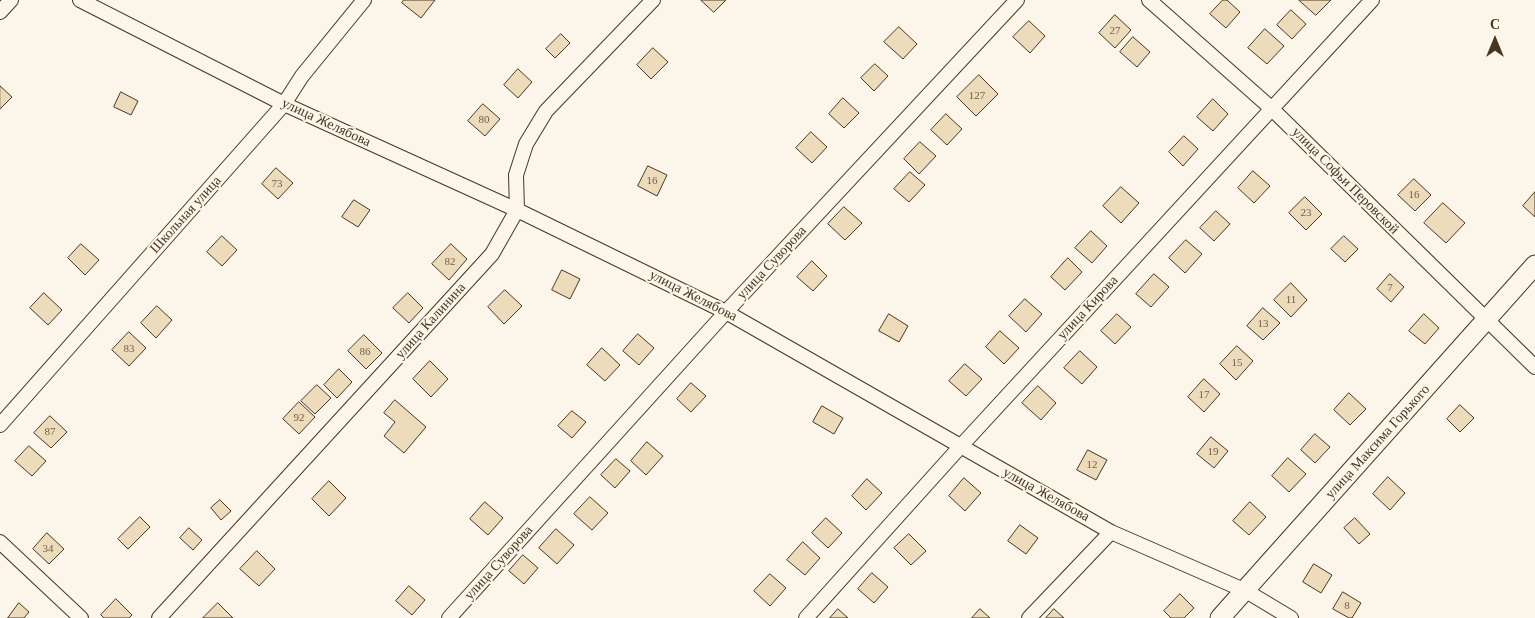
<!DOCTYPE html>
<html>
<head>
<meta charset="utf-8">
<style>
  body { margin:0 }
  #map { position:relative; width:1535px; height:618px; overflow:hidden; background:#fbf6e9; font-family:"Times New Roman",serif }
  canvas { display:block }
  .north { position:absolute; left:1470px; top:15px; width:50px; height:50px; -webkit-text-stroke:4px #fbf6e9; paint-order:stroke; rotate:0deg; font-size:14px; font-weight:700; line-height:20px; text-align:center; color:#4a3520 }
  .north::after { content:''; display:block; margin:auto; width:18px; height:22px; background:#4a3520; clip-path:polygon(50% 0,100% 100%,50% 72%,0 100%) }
</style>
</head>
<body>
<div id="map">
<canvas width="1535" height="618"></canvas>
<div class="north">С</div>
</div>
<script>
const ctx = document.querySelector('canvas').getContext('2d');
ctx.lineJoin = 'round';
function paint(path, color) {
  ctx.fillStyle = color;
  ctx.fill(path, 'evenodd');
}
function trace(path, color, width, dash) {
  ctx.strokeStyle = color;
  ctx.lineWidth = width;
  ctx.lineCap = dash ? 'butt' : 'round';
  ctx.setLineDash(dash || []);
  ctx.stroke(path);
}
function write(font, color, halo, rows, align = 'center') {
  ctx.font = font + ' "Times New Roman",serif';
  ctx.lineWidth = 4;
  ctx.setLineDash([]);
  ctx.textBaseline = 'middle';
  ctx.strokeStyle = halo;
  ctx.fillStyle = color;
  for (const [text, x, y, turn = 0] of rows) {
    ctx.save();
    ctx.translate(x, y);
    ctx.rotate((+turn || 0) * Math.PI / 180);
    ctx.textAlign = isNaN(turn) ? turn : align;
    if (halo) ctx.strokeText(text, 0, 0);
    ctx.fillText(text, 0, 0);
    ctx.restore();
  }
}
const building = new Path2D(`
  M404,0H435L421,18L402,3Z
  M701,0H726L714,12Z
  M1223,0H1227L1240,12L1226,28L1210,14Z
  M1299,0H1331L1316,15Z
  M1291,10L1306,24L1292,39L1277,25Z
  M1115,15L1131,30L1115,48L1099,33Z
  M1029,21L1045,36L1030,53L1013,37Z
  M899,27L917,44L903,59L884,42Z
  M1265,29L1284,46L1267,64L1248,48Z
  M561,34L570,43L555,58L546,49Z
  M1133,37L1150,52L1137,67L1120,52Z
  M653,48L668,62L651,79L637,65Z
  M875,64L888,76L874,91L861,78Z
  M518,69L532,82L518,98L504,85Z
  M979,75L998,94L976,116L957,97Z
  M0,86L12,97L0,109Z
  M121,92L138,101L131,115L114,107Z
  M843,98L859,113L844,128L829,114Z
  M1213,99L1228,114L1213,131L1197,117Z
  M483,104L500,119L485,136L468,121Z
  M946,114L962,129L947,145L931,130Z
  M811,132L827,147L812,163L796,148Z
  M1184,136L1198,149L1183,166L1169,152Z
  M920,142L936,156L919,174L904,159Z
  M648,166L667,175L657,196L638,186Z
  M276,168L293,183L278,199L262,184Z
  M1253,171L1270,186L1254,203L1238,188Z
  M910,172L925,185L909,202L894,189Z
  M1414,179L1431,195L1415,211L1398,195Z
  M1121,187L1139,203L1121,223L1103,206Z
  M1535,192V217L1523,206Z
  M1305,197L1322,214L1306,230L1289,213Z
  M354,200L370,210L358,227L342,217Z
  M1443,203L1465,223L1446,243L1424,223Z
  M844,207L862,223L845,240L828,224Z
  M1216,211L1230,224L1214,241L1200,228Z
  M1091,231L1107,246L1092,263L1075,248Z
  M222,236L237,250L222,266L207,252Z
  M1344,236L1358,249L1345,262L1331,249Z
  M1186,240L1202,254L1185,273L1169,258Z
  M81,244L99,260L85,275L68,258Z
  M451,244L467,259L449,280L432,264Z
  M1068,258L1082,272L1065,290L1051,277Z
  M812,261L827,276L813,291L797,277Z
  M562,270L580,279L570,299L552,290Z
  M1154,274L1169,287L1151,307L1136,294Z
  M1390,274L1404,287L1391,302L1377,289Z
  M1291,283L1307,300L1291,317L1274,300Z
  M505,290L522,306L504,324L488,307Z
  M44,293L62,310L48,325L30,308Z
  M408,293L423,308L409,323L393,308Z
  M1025,299L1042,314L1026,332L1009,316Z
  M157,306L172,320L156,338L141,323Z
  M1263,308L1280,323L1263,340L1247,326Z
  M889,314L908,326L899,342L879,331Z
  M1117,314L1131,327L1115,344L1101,331Z
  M1424,314L1439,328L1425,344L1409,331Z
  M1000,331L1019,348L1004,364L986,347Z
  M129,332L146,348L129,366L112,350Z
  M638,334L654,348L639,365L623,351Z
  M364,335L382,353L366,369L348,351Z
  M1237,346L1253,361L1236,380L1220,364Z
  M602,348L620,365L605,381L587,365Z
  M1080,351L1097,367L1082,384L1064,368Z
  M430,361L448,379L431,397L413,379Z
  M965,364L982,379L966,396L949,381Z
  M339,369L352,382L337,398L324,385Z
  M1204,379L1220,394L1204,412L1188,397Z
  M691,383L706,396L691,412L677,399Z
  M317,385L331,398L315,414L301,401Z
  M1038,386L1056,403L1041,420L1022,403Z
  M1349,393L1366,409L1350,425L1334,410Z
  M395,400L426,427L404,453L384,436L395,422L384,413Z
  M299,402L315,417L299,434L283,419Z
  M1460,405L1474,418L1460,432L1447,419Z
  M822,406L843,418L834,434L813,422Z
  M572,411L586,422L572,438L558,426Z
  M50,416L67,432L51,448L34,433Z
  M1315,434L1330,447L1315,463L1301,450Z
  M1211,437L1228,451L1214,468L1197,454Z
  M647,442L663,456L646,475L631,461Z
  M29,446L46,461L32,476L15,461Z
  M1088,450L1107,460L1096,480L1077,470Z
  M1288,458L1306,474L1289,492L1272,476Z
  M616,459L630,471L615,488L601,475Z
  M1388,477L1405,493L1390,510L1373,494Z
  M964,478L981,493L965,511L949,496Z
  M867,479L882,493L866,510L852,496Z
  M329,481L346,498L329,516L312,499Z
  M590,497L608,513L592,530L574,514Z
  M220,500L231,511L221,520L211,508Z
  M485,502L503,518L488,535L470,519Z
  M1250,502L1266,517L1249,535L1233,521Z
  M140,517L150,527L128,549L118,539Z
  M826,518L842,533L828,548L812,533Z
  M1355,518L1370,534L1359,544L1344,528Z
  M1020,525L1038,538L1026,554L1008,541Z
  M189,528L202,540L193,550L180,538Z
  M556,529L574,545L557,564L539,548Z
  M47,533L64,549L49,564L33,549Z
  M909,534L926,551L911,565L894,548Z
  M803,542L820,558L805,575L787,560Z
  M257,551L275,569L259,586L240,569Z
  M523,555L538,568L524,584L509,571Z
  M1314,564L1332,575L1321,593L1303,582Z
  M872,573L888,587L874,603L858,589Z
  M770,574L786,588L770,606L754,591Z
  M409,586L425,600L412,615L396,601Z
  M1343,592L1361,603L1352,618H1349L1333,609Z
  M1180,594L1194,608L1184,618H1171L1164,611Z
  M116,599L132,615L129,618H104L101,615Z
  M19,603L29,612L24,618H8Z
  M218,603L233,618H203Z
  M838,609L848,618H830Z
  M980,609L990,618H972Z
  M1054,609L1064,618H1046Z`);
const street = new Path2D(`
  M80,0L284,104L517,210L726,312L1111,532L1246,591L1291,618
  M1149,0L1271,108L1535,367
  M0,12L11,0
  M0,425L284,104L302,76L364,0
  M0,542L81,618
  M159,618L492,254L517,210L516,175L526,144L546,111L653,0
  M449,618L726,312L1017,0
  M806,618L960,447L1372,0
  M1029,618L1111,532`);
const secondary = new Path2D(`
  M1220,618L1535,265`);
const numberNames = [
  ["27",1115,31],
  ["127",977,96],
  ["80",484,120],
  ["16",652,181],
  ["73",277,184],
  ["16",1414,195],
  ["23",1306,213],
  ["82",450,262],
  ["7",1390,288],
  ["11",1291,300],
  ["13",1263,324],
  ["83",129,349],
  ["86",365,352],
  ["15",1237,363],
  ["17",1204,395],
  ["92",299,418],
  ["87",50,432],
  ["19",1213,452],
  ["12",1092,465],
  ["34",48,549],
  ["8",1347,606]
];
const streetNames = [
  ["улица Желябова",326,123,25],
  ["улица Софьи Перовской",1345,181,45],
  ["Школьная улица",186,215,-48],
  ["улица Суворова",772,263,-47],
  ["улица Желябова",693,296,27],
  ["улица Кирова",1088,308,-47],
  ["улица Калинина",431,321,-48],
  ["улица Максима Горького",1378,442,-48],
  ["улица Желябова",1046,495,29],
  ["улица Суворова",499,563,-48]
];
paint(building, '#ecdcbc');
trace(building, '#4a3520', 1);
trace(street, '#4a3520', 16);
trace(secondary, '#4a3520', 21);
trace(street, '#fbf6e9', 14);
trace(secondary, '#fbf6e9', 19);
write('11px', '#725f47', null, numberNames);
write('14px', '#4a3520', '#fbf6e9', streetNames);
</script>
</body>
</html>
